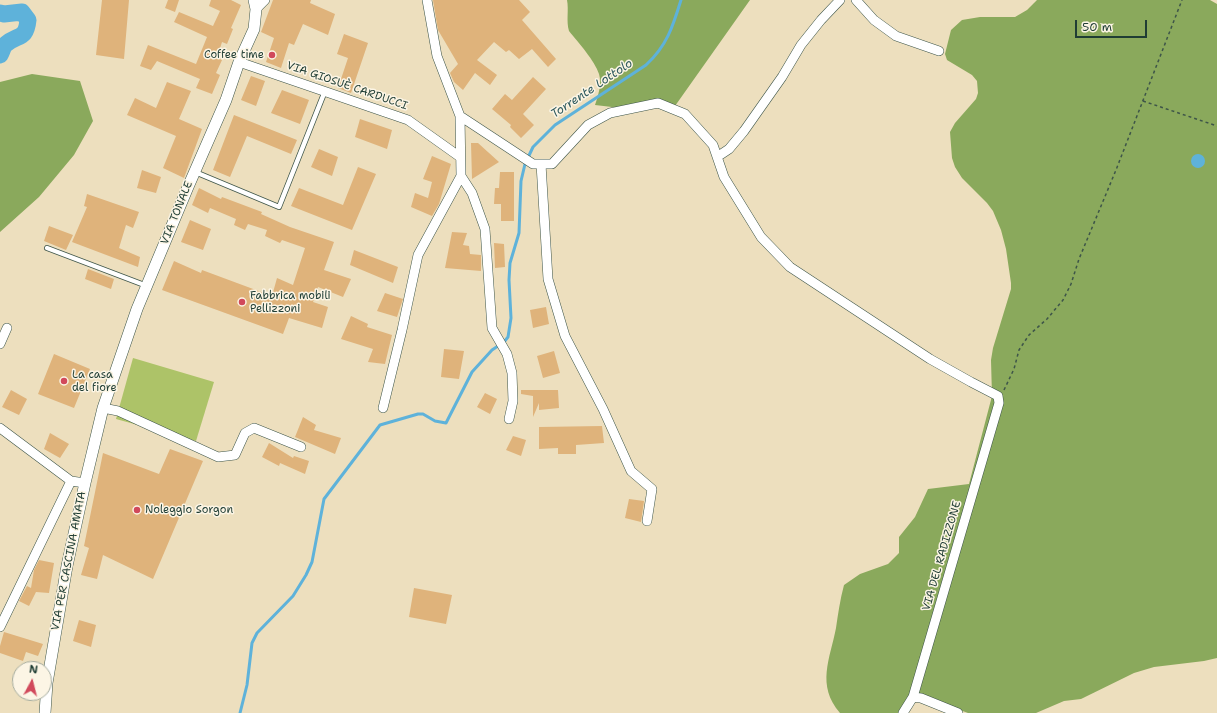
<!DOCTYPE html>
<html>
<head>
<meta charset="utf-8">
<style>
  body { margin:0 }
  #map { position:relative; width:1217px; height:713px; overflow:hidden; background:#eddfbe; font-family:"Shantell Sans",sans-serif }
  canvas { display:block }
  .north { position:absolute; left:12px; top:661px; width:40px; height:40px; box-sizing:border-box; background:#fcf5e5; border:1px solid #a4ab9e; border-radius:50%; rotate:7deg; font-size:11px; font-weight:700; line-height:16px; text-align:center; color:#1f3d34 }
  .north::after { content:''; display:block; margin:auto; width:14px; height:18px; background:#d1495b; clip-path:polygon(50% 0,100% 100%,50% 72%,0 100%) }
  .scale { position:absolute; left:1075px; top:20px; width:72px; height:18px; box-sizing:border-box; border:2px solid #1f3d34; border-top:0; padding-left:5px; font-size:12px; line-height:14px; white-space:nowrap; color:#1f3d34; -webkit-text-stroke:3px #fcf5e5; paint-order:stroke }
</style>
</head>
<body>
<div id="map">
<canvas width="1217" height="713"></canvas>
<div class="north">N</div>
<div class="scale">50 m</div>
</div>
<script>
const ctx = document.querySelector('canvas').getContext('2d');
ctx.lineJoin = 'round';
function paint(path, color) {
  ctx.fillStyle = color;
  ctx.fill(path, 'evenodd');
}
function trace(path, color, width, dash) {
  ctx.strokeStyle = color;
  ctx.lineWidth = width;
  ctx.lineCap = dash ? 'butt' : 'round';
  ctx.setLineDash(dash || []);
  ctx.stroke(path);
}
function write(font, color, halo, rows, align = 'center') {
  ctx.font = font + ' "Shantell Sans",sans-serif';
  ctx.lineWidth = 3;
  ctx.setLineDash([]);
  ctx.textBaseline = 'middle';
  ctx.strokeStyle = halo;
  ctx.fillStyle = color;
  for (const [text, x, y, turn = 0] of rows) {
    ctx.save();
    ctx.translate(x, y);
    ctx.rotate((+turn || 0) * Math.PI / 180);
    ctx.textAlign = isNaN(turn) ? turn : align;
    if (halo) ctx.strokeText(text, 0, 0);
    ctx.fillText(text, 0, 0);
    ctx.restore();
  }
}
const green = new Path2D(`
  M133,358L214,382L196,441L116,419Z`);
const forest = new Path2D(`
  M567,0H750L675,106L629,109L595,105C598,96 602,84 599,74C595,61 578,42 569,31C566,21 569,10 567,0Z
  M1037,0H1210L1217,4V658L1204,661L1154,667L1134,673L1081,699L1064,701L1036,713H968L912,692L898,713H840C816,685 830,659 836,628C838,614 840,600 844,585L860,574L888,564L899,553V537L915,517L928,489L969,484L992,396L991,360L993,348L1011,289V283L1006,249L1001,230L993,211L987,203L962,178L955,167L952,158L950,132L955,123L976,99L978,93L977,81L972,75L947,60L945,54L951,30L962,20L980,17H1015L1027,10Z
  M32,74L80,81L93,121L74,155L39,197L0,232V82Z`);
const water = new Path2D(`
  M1191 161a7 7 0 1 1 14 0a7 7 0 1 1-14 0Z`);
const stream = new Path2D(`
  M240,713L247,685L252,643L257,633L293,596L306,575L312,562L324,499L380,425L418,414H423L435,421L446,423L472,372L492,350L504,342L508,337L511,318L509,280L510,263L519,233L521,181L525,164L533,147L555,125L646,65C667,46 673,26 681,0`);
const river = new Path2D(`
  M0,13L4,14L22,12L28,20C26,40 18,34 6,44C3,46 2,52 0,55`);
const building = new Path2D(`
  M102,0H129L124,59L96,55Z
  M168,0H179L175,12L165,8Z
  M211,0H231L241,5L231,28L233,29L227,44L222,42L217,58L222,60L216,73L220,75L212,94L196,88L200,79L157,61L151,70L140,66L148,45L196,64L207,37L174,22L179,12L213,26L220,11L209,6Z
  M273,0H311L310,3L335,14L328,35L303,24L294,45L289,43L281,68L266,62L274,38L261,32Z
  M433,0H519L530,12L522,20L556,59L548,67L532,49L519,59L509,50L506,52L494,42L477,60L497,75L490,85L475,73L463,90L454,82L450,73L458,64L438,30Z
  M344,34L368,43L351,93L338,88L348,58L337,54Z
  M251,76L265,81L256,106L241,100Z
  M533,77L546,89L523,114L534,125L521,138L510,127L511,125L492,109L505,94L512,100Z
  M167,82L191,91L179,119L202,129L184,178L163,168L176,136L127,115L135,98L156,108Z
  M282,90L309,100L300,124L271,113Z
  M234,115L297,140L291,154L247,136L230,177L213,170Z
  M360,119L392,130L387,149L355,137Z
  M471,143H478L499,162L472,179Z
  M319,149L338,157L332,176L311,167Z
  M432,156L451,164L439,204L432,216L411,207L415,193L428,198L432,182L423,179Z
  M358,167L376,174L352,230L291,206L299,188L343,205Z
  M142,170L161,177L156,193L137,188Z
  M500,172H514V221H501V204H494L495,188H499Z
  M199,188L221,199L222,197L262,212L261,214L290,227L334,242L324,270L351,279L343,297L318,287L313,302L328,307L322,328L289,318L283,334L162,290L174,261L201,273L202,270L272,296L277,278L293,285L305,248L282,240L280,243L265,236L267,230L248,224L245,230L234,225L236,219L210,208L208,213L192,205Z
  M87,194L139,212L133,228L126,225L119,248L140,257L138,267L72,242L87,207L84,206Z
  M190,220L211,229L203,250L181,242Z
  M49,226L73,235L66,250L44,241Z
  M452,232L467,233L463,245L469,246L470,254L481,255V271L445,268Z
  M494,243L504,244L505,267L495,268Z
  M354,250L398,267L393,283L350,265Z
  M88,269L114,279L111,289L85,279Z
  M385,293L403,299L397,317L377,311Z
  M546,307L549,324L533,328L530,310Z
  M351,316L368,324L367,327L392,335L385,364L368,362L373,349L341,339Z
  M444,349L464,351L459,379L441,377Z
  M554,351L560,373L543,378L537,356Z
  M54,354L90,369L74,408L38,394Z
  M11,390L27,399L19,415L2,407Z
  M521,390H558L559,408L539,410V403L533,417V396L521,394Z
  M485,393L497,399L490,414L477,407Z
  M303,417L316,425L314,430L341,438L335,454L295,437Z
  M602,426L604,443L576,445V454H558V448L539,449V427Z
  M50,433L69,444L60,458L44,449Z
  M513,436L526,440L521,456L506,450Z
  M269,443L293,458L294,456L309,461L305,474L280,463L279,466L262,457Z
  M170,449L203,461L153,579L103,555L97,579L81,575L89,548L84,546L103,453L159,474Z
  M629,499L644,501L641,522L625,518Z
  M39,560L54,563L49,593L36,592L29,606L19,601L27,586L31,588L34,570Z
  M414,588L452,595L446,624L409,617Z
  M79,620L96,625L91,647L73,641Z
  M4,632L43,644L38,656L26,652L23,661L0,653V646Z`);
const path = new Path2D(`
  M1143,101L1217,126
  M1004,390L1014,369L1019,350L1029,335L1047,319L1063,300L1071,284L1079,259L1116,170L1182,0`);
const service = new Path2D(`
  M195,172L279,207L325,91
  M47,248L147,286`);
const minor = new Path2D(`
  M856,0L874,20L896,36L939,51
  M256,9L265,0
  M239,62L408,120L460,157
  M460,116L533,164H552L588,125L610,113L658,103L685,114L713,145L724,177L761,237L790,267L930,359L971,382L998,396L999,403L913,697L903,713
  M717,157L729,149L744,131L782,77L801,45L821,20L840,0
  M541,164L548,279L565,336L603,409L631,471L652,489L647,521
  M461,176L472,193L485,229L492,328L507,354L512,373L513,401L509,419
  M0,344L7,328
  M103,408L118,411L218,457L235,455L245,433L254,428L301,447
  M383,408L402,330L418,255L461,176L460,116L437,56L427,0
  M0,428L71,481L85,483
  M0,627L71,481
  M913,697L921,698L958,713`);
const tertiary = new Path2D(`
  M45,713L47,683L67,566L85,483L103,408L137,309L188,187L226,100L239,62L254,29L256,9L254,0`);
const markers = [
  [272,55,4,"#d1495b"],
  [242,302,4,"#d1495b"],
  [64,381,4,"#d1495b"],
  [137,510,4,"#d1495b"]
];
const poiNames = [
  ["Coffee time",264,55,"right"],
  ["Fabbrica mobili",250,296],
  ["Pellizzoni",250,309],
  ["La casa",72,375],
  ["del fiore",72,388],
  ["Noleggio Sorgon",145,510]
];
const streetNames = [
  ["VIA GIOSUÈ CARDUCCI",347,86,19],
  ["VIA TONALE",177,213,-68],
  ["VIA DEL RADIZZONE",942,556,-74],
  ["VIA PER CASCINA AMATA",69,561,-79]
];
const waterNames = [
  ["Torrente Lottolo",592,89,-34]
];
paint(green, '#adc368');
paint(forest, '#8aa95c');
paint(water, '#5eb2da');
trace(stream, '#5eb2da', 3);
trace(river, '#5eb2da', 17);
paint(building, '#dfb37b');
trace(service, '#3e5549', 6);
trace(minor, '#3e5549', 10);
trace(tertiary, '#3e5549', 12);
trace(path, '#3e5549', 1.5, [3, 3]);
trace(service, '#fff', 4.5);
trace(minor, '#fff', 9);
trace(tertiary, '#fff', 11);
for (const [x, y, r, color] of markers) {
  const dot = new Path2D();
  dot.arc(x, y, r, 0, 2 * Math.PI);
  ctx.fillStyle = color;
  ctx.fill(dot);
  trace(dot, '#fcf5e5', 1.5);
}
write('11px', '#1f3d34', '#fcf5e5', poiNames, 'left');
write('11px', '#1f3d34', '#fcf5e5', streetNames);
write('italic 12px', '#2f5a5e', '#fcf5e5', waterNames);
</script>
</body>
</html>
